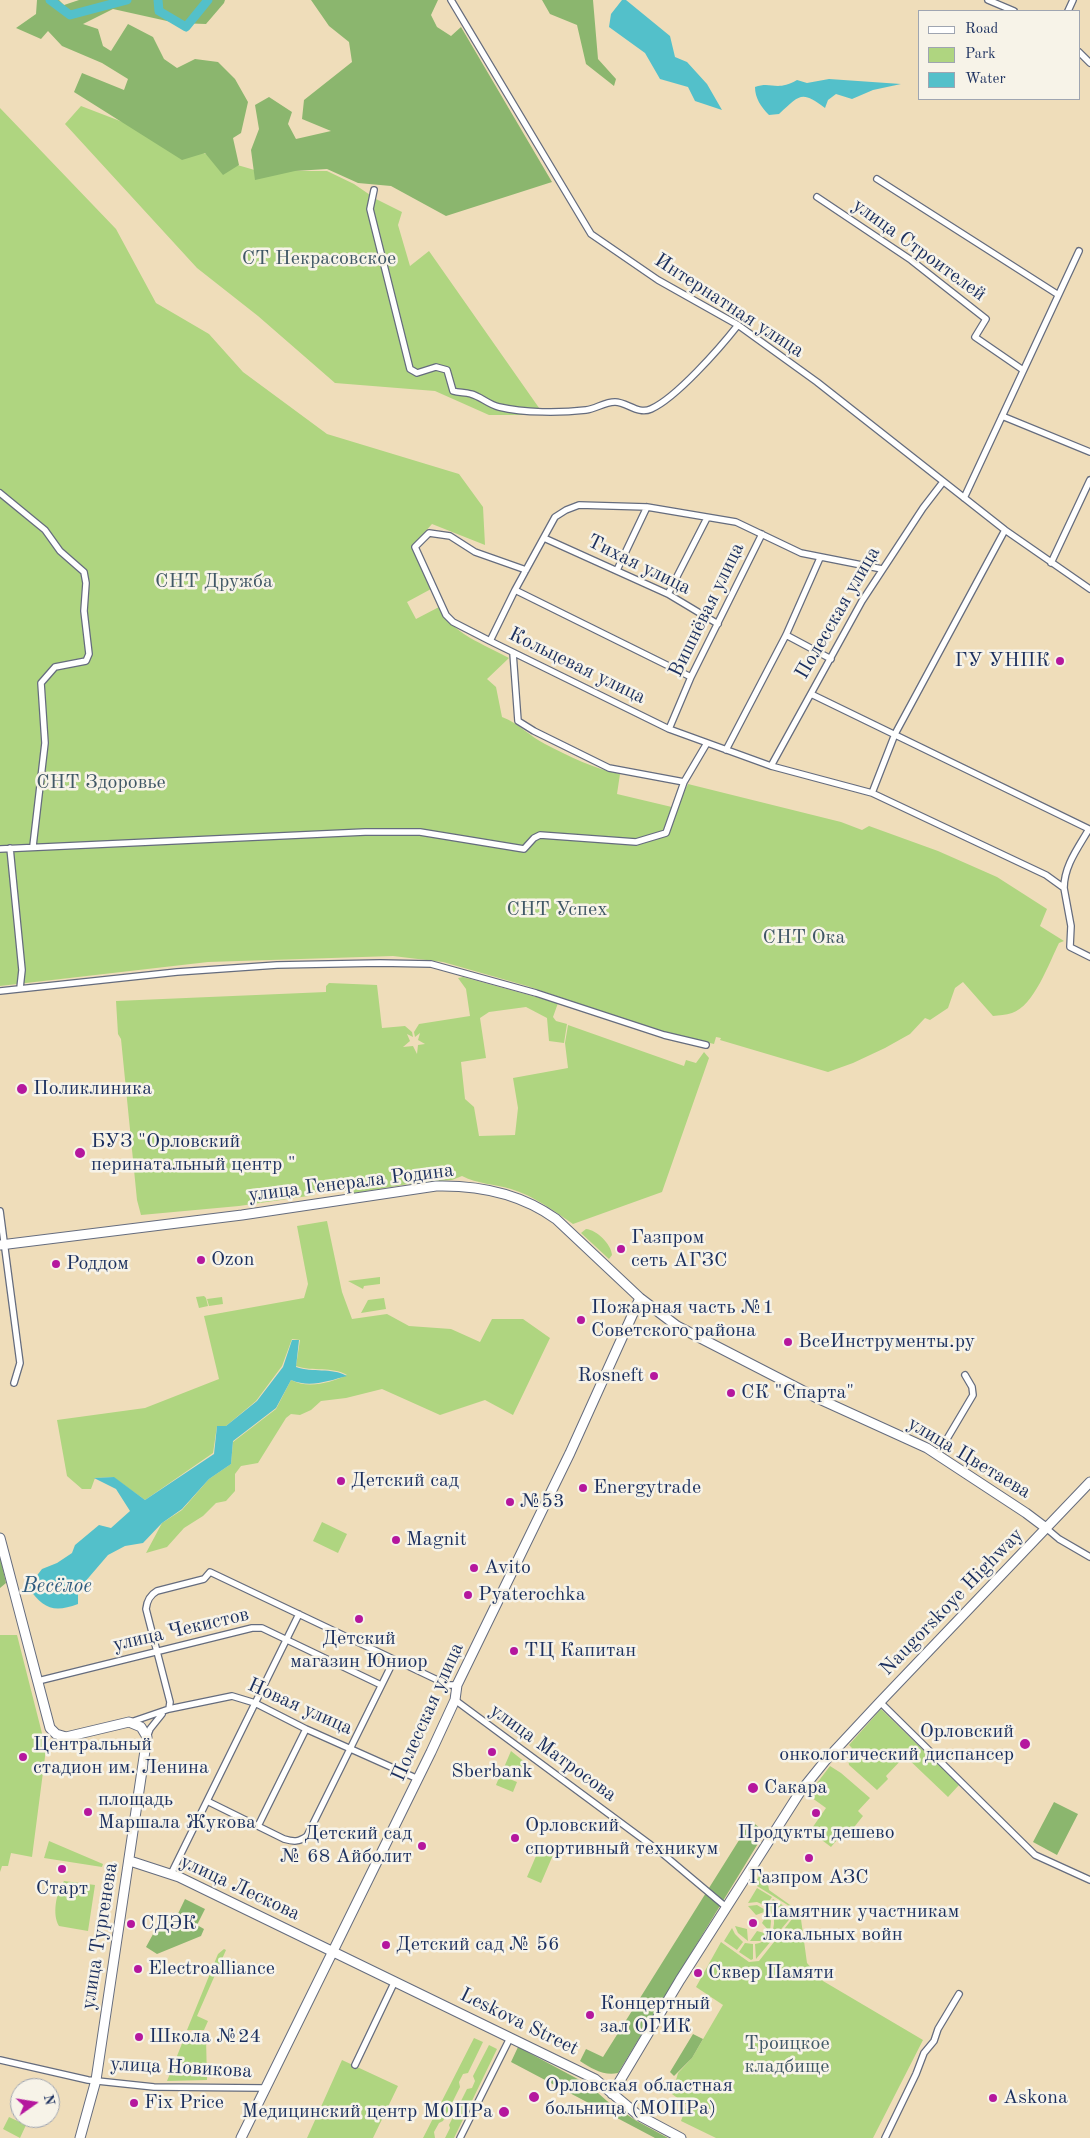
<!DOCTYPE html>
<html>
<head>
<meta charset="utf-8">
<style>
  body { margin:0 }
  #map { position:relative; width:1090px; height:2138px; overflow:hidden; background:#efddba; font-family:"Old Standard TT",serif }
  canvas { display:block }
  .legend { position:absolute; left:918px; top:10px; width:162px; height:90px; box-sizing:border-box; background:#f7f3e8; border:1px solid #9fa5b1; margin:0; padding:6px 9px; list-style:none; font-size:15px; color:#1b2f5e }
  .legend li { display:flex; align-items:center; gap:10px; height:25px }
  .legend b { width:25px; border:1px solid #9fa5b1 }
  .north { position:absolute; left:10px; top:2078px; width:50px; height:50px; box-sizing:border-box; background:#f7f3e8; border:1px solid #9fa5b1; border-radius:50%; rotate:77deg; font-size:14px; font-weight:700; line-height:20px; text-align:center; color:#1b2f5e }
  .north::after { content:''; display:block; margin:auto; width:18px; height:22px; background:#b5179e; clip-path:polygon(50% 0,100% 100%,50% 72%,0 100%) }
</style>
</head>
<body>
<div id="map">
<canvas width="1090" height="2138"></canvas>
<ul class="legend">
<li><b style="height:6px;background:#fff"></b>Road</li>
<li><b style="height:14px;background:#afd580"></b>Park</li>
<li><b style="height:14px;background:#53c0ca"></b>Water</li>
</ul>
<div class="north">N</div>
</div>
<script>
const ctx = document.querySelector('canvas').getContext('2d');
ctx.lineJoin = 'round';
function paint(path, color) {
  ctx.fillStyle = color;
  ctx.fill(path, 'evenodd');
}
function trace(path, color, width, dash) {
  ctx.strokeStyle = color;
  ctx.lineWidth = width;
  ctx.lineCap = dash ? 'butt' : 'round';
  ctx.setLineDash(dash || []);
  ctx.stroke(path);
}
function write(font, color, halo, rows, align = 'center') {
  ctx.font = font + ' "Old Standard TT",serif';
  ctx.lineWidth = 5;
  ctx.setLineDash([]);
  ctx.textBaseline = 'middle';
  ctx.strokeStyle = halo;
  ctx.fillStyle = color;
  for (const [text, x, y, turn = 0] of rows) {
    ctx.save();
    ctx.translate(x, y);
    ctx.rotate((+turn || 0) * Math.PI / 180);
    ctx.textAlign = isNaN(turn) ? turn : align;
    if (halo) ctx.strokeText(text, 0, 0);
    ctx.fillText(text, 0, 0);
    ctx.restore();
  }
}
const green = new Path2D(`
  M81,106L227,162L258,171H327L354,184L376,199L402,212L398,225L410,266L429,251L544,415H489L435,391L335,383L258,316L197,268L65,124Z
  M0,108L116,229L156,303L209,334L243,372L327,434L459,474L483,507L485,545L432,524L413,545L431,589L407,602L416,619L439,607C452,634 484,644 509,658L487,679L496,687L502,717C520,724 529,736 545,744C568,756 595,769 620,774L617,794L676,808L688,784L841,822L862,830L869,826L938,851L997,877L1047,909L1040,926L1064,941L1059,943C1049,963 1034,1006 1012,1013C1006,1015 999,1015 993,1016L963,982L955,988L948,1008L930,1020L925,1018L910,1034L885,1048L853,1063L828,1072L720,1040L721,1038L716,1037L714,1044L660,1031L527,986L443,962L393,956L208,962L0,986Z
  M463,977L558,1003L553,1017L556,1021L567,1024L564,1043L549,1041L547,1018L526,1007L489,1012L480,1018L486,1058L461,1062L465,1099L474,1107L479,1136L515,1135L518,1108L513,1078L568,1068L565,1043L568,1025L684,1066L686,1060L696,1063L704,1052L709,1058L662,1192L573,1224C554,1211 534,1196 511,1189C494,1184 478,1184 462,1176L452,1180L420,1182L349,1194L342,1188L315,1192V1195L239,1206L141,1215L137,1200L121,1039L118,1034L116,1001L326,992V986L329,983L377,985L382,1028L405,1026L412,1032L413,1037L407,1034L410,1041L403,1047L413,1046L417,1054L418,1045L425,1044L418,1040L420,1033L415,1037L414,1032L419,1024L470,1016L466,989L458,978Z
  M327,1221L342,1292L352,1319L387,1314L409,1326L451,1329L480,1342L492,1319H523L550,1338L513,1415L485,1400L440,1415L382,1389L346,1398L321,1401L311,1410L300,1415L291,1414L286,1418L258,1463L241,1466L235,1474V1491L226,1501L216,1503L203,1516L184,1528L167,1547L146,1553L162,1523L182,1510L209,1479L231,1464L233,1442L276,1409L291,1380C308,1389 330,1383 347,1375C332,1366 313,1372 296,1366L300,1340L292,1339L282,1366L256,1401L226,1426H217L213,1453L145,1500L113,1477L95,1478L91,1489H82L67,1476L57,1420L145,1408L219,1379L204,1316L304,1298L308,1284L297,1226Z
  M586,1229C597,1230 611,1244 612,1255L609,1259L581,1233Z
  M380,1277V1284L364,1286L363,1289L348,1281Z
  M204,1296L206,1298L208,1306L199,1308L196,1297Z
  M222,1297L223,1304L209,1306L207,1299Z
  M384,1298L386,1309L361,1313L368,1300Z
  M322,1522L347,1534L338,1553L313,1541Z
  M0,1635H17L46,1749L32,1857L11,1853L8,1866H2L0,1872Z
  M881,1709L959,1785L948,1797L905,1756L886,1776L888,1779L877,1790L849,1765L847,1753L852,1748L849,1745Z
  M511,1751L526,1763L519,1779L502,1772Z
  M830,1766L841,1773L870,1798L858,1811L863,1816L847,1836L843,1833L831,1847L810,1831L826,1808L808,1795Z
  M500,1775L517,1782L513,1792L496,1785Z
  M49,1841L103,1864L102,1867L44,1858Z
  M539,1849L553,1855L541,1883L527,1877Z
  M760,1874L768,1884L769,1890L800,1912L807,1963L823,1981L923,2040L873,2138H716L681,2121L687,2105L672,2094L678,2073L692,2058L723,2005L696,1987L721,1942L749,1962L759,1961L796,1914L794,1909L757,1886V1880Z
  M64,1881L95,1885L88,1931L59,1926C52,1915 56,1892 64,1881Z
  M757,1888L772,1897L766,1906L757,1902L748,1903Z
  M773,1899L792,1911L791,1912L774,1918L768,1907Z
  M757,1905L767,1911L756,1915L748,1906Z
  M768,1913L771,1921L770,1932L762,1923Z
  M792,1914L793,1915L756,1959L755,1944C768,1942 775,1932 774,1919Z
  M735,1926L747,1929L748,1941L738,1933Z
  M732,1928L735,1934L743,1942L737,1950L724,1941Z
  M757,1931L768,1934L760,1941H750Z
  M745,1943L753,1944V1959L751,1960L739,1952Z
  M224,1949L226,1950L197,2016L208,2021L204,2030H187L218,1954Z
  M185,2036L206,2037L207,2080L167,2081Z
  M474,2038L483,2042L468,2073L463,2074L459,2082L460,2087L443,2121L439,2123L434,2132L435,2138H423Z
  M489,2045L497,2049L454,2138H445L450,2128L449,2125L467,2089L472,2088L475,2081L473,2076Z
  M342,2060L398,2086L373,2138H307Z
  M9,2117L26,2125L20,2138L3,2129Z`);
const forest = new Path2D(`
  M37,0H59L64,5L79,0H225L224,3L206,24L176,23L113,9L83,24L98,29L103,46L111,51L128,24L153,37L164,59L177,68L195,59L218,62L235,79L248,102L241,133L233,138L239,165L223,175L205,153L182,160L74,92L82,73L124,90L128,79L102,63L62,46L48,31L41,39L16,28L36,14Z
  M311,0H438L431,15L437,27L451,36L461,27L552,182L446,216L391,186L358,183L327,169L295,171L255,180L251,150L259,129L255,105L269,97L292,112L288,124L296,139L331,131L302,119L304,100L352,62L349,42L329,26Z
  M542,0H593L598,59L616,79L614,86L586,64L577,25L550,14Z
  M0,1556L6,1583L0,1588Z
  M1054,1802L1078,1814L1057,1855L1033,1842Z
  M751,1821L765,1832L618,2073C604,2076 592,2069 580,2061L586,2049L603,2057Z
  M185,1899L205,1909L197,1925L204,1929L201,1936L157,1954L146,1947L158,1925L168,1917L175,1920Z
  M693,2034L703,2039L692,2058L674,2076L670,2072Z
  M518,2047L589,2085L607,2101L635,2120L668,2138H655L511,2062Z`);
const water = new Path2D(`
  M622,0H626L670,36L675,57L687,62L707,84L722,110L695,101L688,87L660,79L645,53L609,27L611,14Z
  M829,79L901,84L873,90L852,99L836,94L828,100L825,108C801,90 800,95 779,114L769,115C761,107 755,98 755,87C772,81 776,92 797,80L807,83Z
  M292,1340H299L296,1367C313,1373 331,1367 347,1376C328,1381 310,1388 291,1380L276,1408L233,1441L231,1464L209,1479L182,1509L162,1523L143,1543L125,1546L108,1555L78,1590V1604C54,1613 43,1609 28,1587L42,1569L57,1563L72,1553L75,1545L99,1525L111,1528L130,1511L116,1489L94,1478L114,1477L145,1500L214,1454L217,1426H226L257,1401L283,1367Z`);
const river = new Path2D(`
  M50,0L70,15L127,0
  M158,0L159,11L186,27L208,0`);
const street = new Path2D(`
  M451,0L591,234L658,280L738,325L817,382L1005,530L1090,589
  M988,0L1014,11
  M1068,11L1073,0
  M1079,52L1090,63
  M877,179L1057,294
  M374,190L370,209L410,369L417,373L436,367L447,370L453,391C459,393 465,392 471,394C480,396 489,405 499,407C524,413 560,413 586,410C596,409 604,402 615,402C627,402 638,415 651,409C676,398 720,348 738,325
  M817,197L911,260L986,319L975,337L1023,370
  M1002,416L1090,452
  M0,493L45,530L60,551L84,572L86,583L84,611L89,654L86,661L55,667L41,683L45,743L33,846
  M964,498L1079,251
  M544,538L668,594L718,624
  M1051,563L1090,480
  M882,569L801,553L736,522L647,507L579,505L566,510L555,517L515,590L490,641L669,729L771,766L872,793L1046,875L1064,888L1071,926L1070,947L1090,957
  M617,570L647,507
  M515,590L691,677
  M668,594L707,518
  M786,635L831,659
  M490,641L453,622L446,615L415,547L429,533L450,536L475,552L526,570
  M513,653L518,721L534,731L609,768L684,782
  M811,694L1089,829C1078,848 1064,866 1064,888
  M669,729L691,677L762,534
  M726,750L786,635L820,558
  M771,766L862,601L923,508L943,482
  M872,793L895,734L1005,530
  M10,848L22,970L20,988
  M0,849L365,832H420L524,849L534,838L540,835L636,842L666,833L684,782L707,743
  M0,991L177,972L277,965L380,963L431,964L536,993L664,1035L706,1045
  M0,1211L20,1363L14,1383
  M938,1454L973,1395L972,1387L965,1375
  M1046,1528L1059,1539L1090,1557
  M38,1681L252,1628H262L381,1685
  M455,1700L663,1854L726,1907
  M880,1702L1035,1855L1090,1880
  M169,1709L170,1702L146,1609C147,1600 150,1595 157,1591L204,1579L210,1572L448,1685H457
  M131,1722L169,1709L232,1696L255,1703L306,1729L418,1779
  M147,1737L150,1729L162,1714
  M207,1801L284,1839C294,1842 299,1842 307,1836L394,1660
  M258,1826L306,1729
  M171,1874L299,1614
  M0,2060L88,2080L154,2087L264,2088
  M355,2065L395,1981
  M460,2138L510,2038
  M885,2138L916,2074L924,2053L934,2041L938,2029L959,1994`);
const secondary = new Path2D(`
  M0,1245L242,1215L436,1186C479,1185 520,1193 556,1219L640,1298L677,1326L817,1398L927,1448L1026,1513L1046,1528
  M0,1538L50,1728L56,1734L66,1737L129,1722L141,1727L147,1737L96,2080L80,2138
  M130,1861L179,1877L595,2079L638,2115L681,2138
  M612,2094L680,1980L800,1792L825,1761L880,1702L1090,1482
  M241,2138L431,1752L455,1700L457,1685L570,1453L640,1298`);
const markers = [
  [1060,661,5,"#b5179e"],
  [22,1089,6,"#b5179e"],
  [80,1153,6,"#b5179e"],
  [621,1249,5,"#b5179e"],
  [201,1260,5,"#b5179e"],
  [56,1264,5,"#b5179e"],
  [581,1320,5,"#b5179e"],
  [788,1342,5,"#b5179e"],
  [654,1376,5,"#b5179e"],
  [731,1393,5,"#b5179e"],
  [341,1481,5,"#b5179e"],
  [583,1488,5,"#b5179e"],
  [510,1502,5,"#b5179e"],
  [396,1540,5,"#b5179e"],
  [474,1568,5,"#b5179e"],
  [468,1595,5,"#b5179e"],
  [359,1619,5,"#b5179e"],
  [514,1651,5,"#b5179e"],
  [1025,1744,6,"#b5179e"],
  [492,1752,5,"#b5179e"],
  [23,1757,5,"#b5179e"],
  [753,1788,6,"#b5179e"],
  [88,1812,5,"#b5179e"],
  [816,1813,5,"#b5179e"],
  [515,1838,5,"#b5179e"],
  [422,1846,5,"#b5179e"],
  [809,1858,5,"#b5179e"],
  [62,1869,5,"#b5179e"],
  [753,1923,5,"#b5179e"],
  [131,1924,5,"#b5179e"],
  [386,1945,5,"#b5179e"],
  [138,1969,5,"#b5179e"],
  [698,1973,5,"#b5179e"],
  [590,2015,5,"#b5179e"],
  [139,2037,5,"#b5179e"],
  [534,2097,6,"#b5179e"],
  [993,2098,5,"#b5179e"],
  [134,2103,5,"#b5179e"],
  [504,2112,6,"#b5179e"]
];
const streetNames = [
  ["улица Строителей",919,250,36],
  ["Интернатная улица",729,306,33],
  ["Тихая улица",639,565,26],
  ["Вишнёвая улица",707,610,-64],
  ["Полесская улица",838,613,-60],
  ["Кольцевая улица",577,666,26],
  ["улица Генерала Родина",351,1183,-7],
  ["улица Цветаева",969,1458,31],
  ["Naugorskoye Highway",952,1602,-46],
  ["улица Чекистов",181,1630,-13],
  ["Новая улица",300,1707,24],
  ["Полесская улица",428,1712,-66],
  ["улица Матросова",553,1753,36],
  ["улица Лескова",240,1888,25],
  ["улица Тургенева",100,1936,-81],
  ["Leskova Street",519,2022,26],
  ["улица Новикова",181,2068,3]
];
const parkNames = [
  ["СТ Некрасовское",319,259],
  ["СНТ Дружба",214,582],
  ["СНТ Здоровье",101,783],
  ["СНТ Успех",557,910],
  ["СНТ Ока",804,938],
  ["Троицкое",787,2044],
  ["кладбище",787,2067]
];
const poiNames = [
  ["ГУ УНПК",1050,661,"right"],
  ["Поликлиника",33,1089],
  ["БУЗ \"Орловский",91,1142],
  ["перинатальный центр \"",91,1165],
  ["Газпром",631,1238],
  ["сеть АГЗС",631,1261],
  ["Ozon",211,1260],
  ["Роддом",66,1264],
  ["Пожарная часть №1",591,1308],
  ["Советского района",591,1331],
  ["ВсеИнструменты.ру",798,1342],
  ["Rosneft",644,1376,"right"],
  ["СК \"Спарта\"",741,1393],
  ["Детский сад",351,1481],
  ["Energytrade",593,1488],
  ["№53",520,1502],
  ["Magnit",406,1540],
  ["Avito",484,1568],
  ["Pyaterochka",478,1595],
  ["Детский",359,1639,"center"],
  ["магазин Юниор",359,1662,"center"],
  ["ТЦ Капитан",524,1651],
  ["Орловский",1014,1732,"right"],
  ["онкологический диспансер",1014,1755,"right"],
  ["Центральный",33,1745],
  ["стадион им. Ленина",33,1768],
  ["Sberbank",492,1772,"center"],
  ["Сакара",764,1788],
  ["площадь",98,1800],
  ["Маршала Жукова",98,1823],
  ["Орловский",525,1826],
  ["спортивный техникум",525,1849],
  ["Продукты дешево",816,1833,"center"],
  ["Детский сад",412,1834,"right"],
  ["№ 68 Айболит",412,1857,"right"],
  ["Газпром АЗС",809,1878,"center"],
  ["Старт",62,1889,"center"],
  ["Памятник участникам",763,1912],
  ["локальных войн",763,1935],
  ["СДЭК",141,1924],
  ["Детский сад № 56",396,1945],
  ["Electroalliance",148,1969],
  ["Сквер Памяти",708,1973],
  ["Концертный",600,2004],
  ["зал ОГИК",600,2027],
  ["Школа №24",149,2037],
  ["Орловская областная",545,2086],
  ["больница (МОПРа)",545,2109],
  ["Askona",1003,2098],
  ["Fix Price",144,2103],
  ["Медицинский центр МОПРа",493,2112,"right"]
];
const waterNames = [
  ["Весёлое",57,1586]
];
paint(green, '#afd580');
paint(forest, '#8bb66e');
paint(water, '#53c0ca');
trace(river, '#53c0ca', 9);
trace(street, '#656c7e', 8);
trace(secondary, '#656c7e', 11);
trace(street, '#fff', 5.5);
trace(secondary, '#fff', 9);
for (const [x, y, r, color] of markers) {
  const dot = new Path2D();
  dot.arc(x, y, r, 0, 2 * Math.PI);
  ctx.fillStyle = color;
  ctx.fill(dot);
  trace(dot, '#f7f3e8', 2);
}
write('20px', '#1b2f5e', '#f7f3e8', streetNames);
write('20px', '#405866', '#f7f3e8', parkNames);
write('20px', '#1b2f5e', '#f7f3e8', poiNames, 'left');
write('italic 21px', '#2c5a7e', '#f7f3e8', waterNames);
</script>
</body>
</html>
